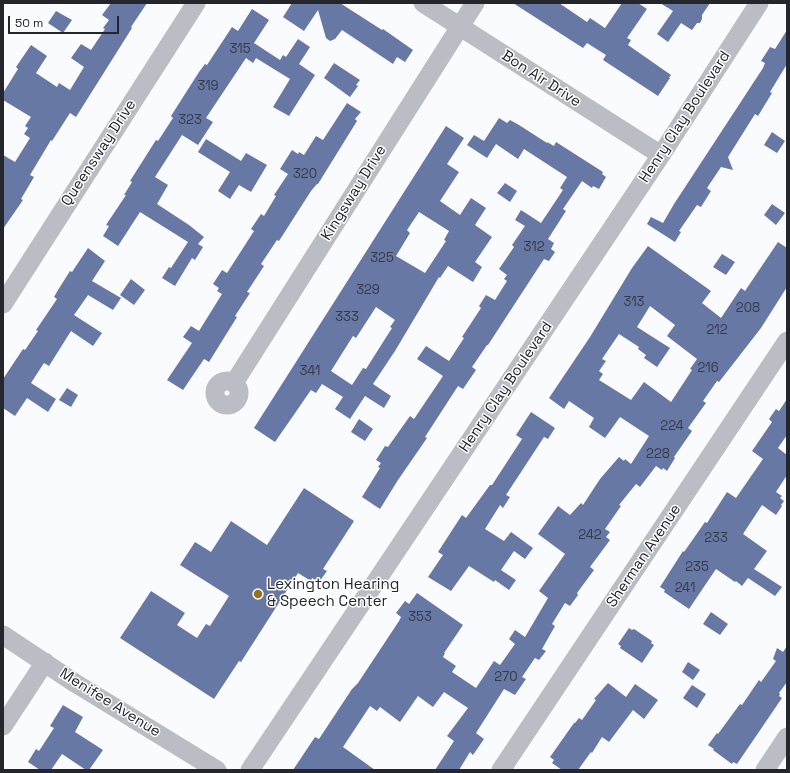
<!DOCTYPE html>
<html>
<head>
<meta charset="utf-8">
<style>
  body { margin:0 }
  #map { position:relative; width:790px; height:773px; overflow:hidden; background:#fafbfe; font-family:"Space Grotesk",sans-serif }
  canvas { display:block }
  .frame { position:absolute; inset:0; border:4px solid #24262c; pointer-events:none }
  .scale { position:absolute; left:8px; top:16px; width:111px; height:18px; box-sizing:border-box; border:2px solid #24262c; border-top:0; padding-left:5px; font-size:12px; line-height:14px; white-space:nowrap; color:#24262c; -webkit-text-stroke:3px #fff; paint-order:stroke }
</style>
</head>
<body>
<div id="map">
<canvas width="790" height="773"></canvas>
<div class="frame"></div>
<div class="scale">50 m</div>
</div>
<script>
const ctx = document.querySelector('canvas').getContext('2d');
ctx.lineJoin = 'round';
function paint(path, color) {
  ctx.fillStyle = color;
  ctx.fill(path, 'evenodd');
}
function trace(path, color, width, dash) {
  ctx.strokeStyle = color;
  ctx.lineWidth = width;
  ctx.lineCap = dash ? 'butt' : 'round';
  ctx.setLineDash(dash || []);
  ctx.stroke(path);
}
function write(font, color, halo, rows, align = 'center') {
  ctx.font = font + ' "Space Grotesk",sans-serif';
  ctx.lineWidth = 3;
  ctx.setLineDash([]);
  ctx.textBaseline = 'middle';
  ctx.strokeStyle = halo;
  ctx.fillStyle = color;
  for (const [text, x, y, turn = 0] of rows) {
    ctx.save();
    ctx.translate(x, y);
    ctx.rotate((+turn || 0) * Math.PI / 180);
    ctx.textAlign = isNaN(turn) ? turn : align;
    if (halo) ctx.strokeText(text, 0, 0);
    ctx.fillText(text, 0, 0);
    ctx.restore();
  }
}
const building = new Path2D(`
  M111,3H147L131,27L132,28L76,117L70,113L52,141L51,140L30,175L34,177L21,199L23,200L3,229V155L15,162L30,138L24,134L28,128L25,126L31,117L3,100V93L18,69L16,67L31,45L47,56L36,73L57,87L59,83L70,90L84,67L71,58L81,44L91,50L105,29L103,28L109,20L102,15Z
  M292,3H340L382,30L383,29L413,50L405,62L397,57L393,64L342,30L335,39L330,41L326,38L318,10L304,31L283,17Z
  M513,3H559L587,22L590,18L605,28L622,3H638L647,9L627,38L631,40L628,45L671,75L669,78H670L658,96L603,60L606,55L587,43L583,48Z
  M660,3H710L702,15V19L700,23H697L692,30L681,23L668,42L657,34L673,11Z
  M252,9L269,20L254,43L280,60L283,55L286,57L298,39L310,47L299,64L315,75L289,116L273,107L290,79L256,58L253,63L246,58L206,118L213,122L198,145L182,135L155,177L168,185L157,204L189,225L204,237L198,244L203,247L195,260L192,258L175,286L162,278L169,267L171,268L188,242L140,212L118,246L103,236L109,226L106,225L126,195H124L132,182L130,181L156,140L158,141L173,118L171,116L199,72L205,64L207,65L232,27L238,31Z
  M56,11L72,20L63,33L48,23Z
  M787,30V64L770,92L772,93L758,116L755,114L728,157L733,170L721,167L707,188L711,191L701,207L697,205L679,231L681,232L675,242L647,224L651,217L663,223L674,204L763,68L765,63L761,61L770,47L775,49Z
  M334,63L360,80L356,85L358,86L350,97L324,78Z
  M347,103L361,112L355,119L357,121L318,184H317L311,191L279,241L277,240L261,264L264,266L247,292L250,293L235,316L237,317L209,362L204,359L183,390L167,380L192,343L183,337L191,326L199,331L222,294L217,291L219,288L213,284L222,270L227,273L254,231L251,229L261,214L264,216L276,196L274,195L288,174L280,169L292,150L298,154L299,152L304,155L316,136L323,140Z
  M499,118L507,123L510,120L519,125L547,143V142L554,146L556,142L603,172L602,174L606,177L599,189L593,186L592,188L582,181L563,209L566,211L548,239L554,243L551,249L555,252L549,261L544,259L488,345H487L472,367L476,370L463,389L458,386L425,437L427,438L398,480L380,509L362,497L380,468L378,467L381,463L376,460L385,446L388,447L410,416L414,419L443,376L417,359L426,346L449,361L464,338L462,337L481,308L479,306L486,295L495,300L507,281L504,279L507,275L499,269L514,247L512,245L525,226L515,220L521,210L541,223L563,190L560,188L567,177L524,149L518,159L496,144L487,158L467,145L474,135L484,141Z
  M446,126L464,138L447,164L459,172L440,201L460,215L471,198L486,208L475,225L492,237L475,262L482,267L473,282L448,266L440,278L439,277L395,351L373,384L391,396L384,408L365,396L350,419L335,409L343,397L322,384L316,393L311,390L275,442L254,428ZM419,212L449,231L444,240L446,241L425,273L396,256L410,233L407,230ZM376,307L395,320L390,327L392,328L366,369L363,368L352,385L331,371L353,336L356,338Z
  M772,132L785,141L777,153L764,145Z
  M206,139L241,161L246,153L267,165L251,192L239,185L230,199L218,191L230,172L198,152Z
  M505,183L517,191L510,202L497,193Z
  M772,204L785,213L776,225L764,215Z
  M778,242L787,248V287L761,328L719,382L717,381L703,401L706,403L688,428L692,431L674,457L675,458L667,471L663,468L662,470L656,466L640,487L636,484L619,505L621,506L605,529L610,532L606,537L610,540L590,567L594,570L577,593L578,595L570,606L565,603L552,624L555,626L542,649L546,651L539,660L535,658L522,677L526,679L515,695L504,689L476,733L484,739L473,755L470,752L459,770H435L454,741L447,736L468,708L444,692L433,707L418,696L400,722L380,707L377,711L370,706L343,747L375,770H293L315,737L319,739L352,689L358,683L399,621L401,617L396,613L405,601L409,604L417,593L463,625L444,653H445L443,657L456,666L452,672L476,688L494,661L500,665L515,644L509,639L515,630L525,637L548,598L539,591L565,554L538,534L558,506L570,515L581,503L583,505L600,479L619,457L624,461L625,459L631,464L649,436L620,417L605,438L589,427L594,418L569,401L564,409L549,398L590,337L632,268L648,246L711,291L702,303L721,318L741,288L745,291ZM650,306L675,325L667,336L697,359L690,369L692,370L671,402L644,382L631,400L599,380L603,374L599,371L606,361L602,359L619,334L639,347L638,349L646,355L644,358L657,367L670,348L637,327Z
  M88,248L105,261L92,281L121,298L113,310L88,295L74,315L102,333L93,346L71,331L49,366L44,363L31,383L56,399L48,412L27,398L15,416L3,408V379L23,349L25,350L38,331L36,330L57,299L54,297L58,290L70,271L72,272Z
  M722,254L735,262L726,275L713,267Z
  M131,279L145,290L134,305L120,295Z
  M67,388L78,395L71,407L59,400Z
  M787,399V435L778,448L787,455V475L776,492L782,496L780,498L784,501L781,505L782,506L776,515L762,505L743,534L767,551L754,569L782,587L775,596L748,578L742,586L736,581L735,582L716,569L689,609L664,592L665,590L660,587L683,551L684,552L705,522L707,523L727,492L736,498L763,459L752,451L772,422L769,419L776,409L779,411Z
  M531,412L555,428L548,439L544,437L506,495L510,497L503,508L500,505L485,529L504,541L511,532L533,548L525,559L514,551L501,570L516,580L509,590L495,580L494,582L469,566L451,591L428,577L443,555L438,552L462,515L466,518L490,485H492L522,439L516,435Z
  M359,419L373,429L365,441L351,432Z
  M304,488L354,521L323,569L327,571L319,582L312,578L311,581L298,573L241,662L239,661L214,699L120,638L151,591L185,613L177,625L197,638L206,624L210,626L229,596L180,565L195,542L211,552L231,521L267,545Z
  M711,612L728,624L720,635L703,624Z
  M629,628L632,630L634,629L652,641L651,643L654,645L642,663L620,648L621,646L618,644Z
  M787,646V682L779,693L780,694L779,696L782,698L737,764L733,762L732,764L713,750L714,749L708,745L717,733L718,734L740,704L742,705L759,680L761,682L776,661L773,659L777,648L783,652Z
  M688,662L700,670L693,680L682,672Z
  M608,683L626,697L635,684L658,700L644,719L633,710L609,742L602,737L592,753L591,752L578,770H562L552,763L554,760L550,757L574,723H575L579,718L582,720L596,700L594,699Z
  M692,685L706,694L697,708L683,698Z
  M63,705L83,717L75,732L103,750L89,770H86L62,754L51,770H40L28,762L36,749L39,751L54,728L50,726Z`);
const minor = new Path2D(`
  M423,3L661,155
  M3,304L196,3
  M215 393a12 12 0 1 1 24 0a12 12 0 1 1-24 0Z
  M234,383L475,3
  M3,635L75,683L217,770
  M3,726L45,662
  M250,770L661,155L759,3
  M501,770L787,341
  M765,770L787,737`);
const markers = [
  [258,594,5,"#93741b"]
];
const numberNames = [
  ["315",240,49],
  ["319",208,86],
  ["323",190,120],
  ["320",305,174],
  ["312",534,247],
  ["325",382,258],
  ["329",368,290],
  ["313",634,302],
  ["208",748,308],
  ["333",347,317],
  ["212",717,330],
  ["216",708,368],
  ["341",310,371],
  ["224",672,426],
  ["228",658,454],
  ["242",590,535],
  ["233",716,538],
  ["235",697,567],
  ["241",685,588],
  ["353",420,617],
  ["270",506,677]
];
const streetNames = [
  ["Bon Air Drive",541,79,33],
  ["Henry Clay Boulevard",685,117,-57],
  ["Queensway Drive",99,153,-57],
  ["Kingsway Drive",354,193,-58],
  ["Henry Clay Boulevard",506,387,-56],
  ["Sherman Avenue",644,556,-56],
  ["Menifee Avenue",110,703,32]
];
const poiNames = [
  ["Lexington Hearing",267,585],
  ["& Speech Center",267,602]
];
paint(building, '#6878a4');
trace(minor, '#babdc4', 19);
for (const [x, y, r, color] of markers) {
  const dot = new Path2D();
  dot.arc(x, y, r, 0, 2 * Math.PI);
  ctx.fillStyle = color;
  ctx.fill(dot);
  trace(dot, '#fff', 1.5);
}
write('13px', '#353a4a', null, numberNames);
write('15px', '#24262c', '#fff', streetNames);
write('15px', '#24262c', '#fff', poiNames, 'left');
</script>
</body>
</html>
